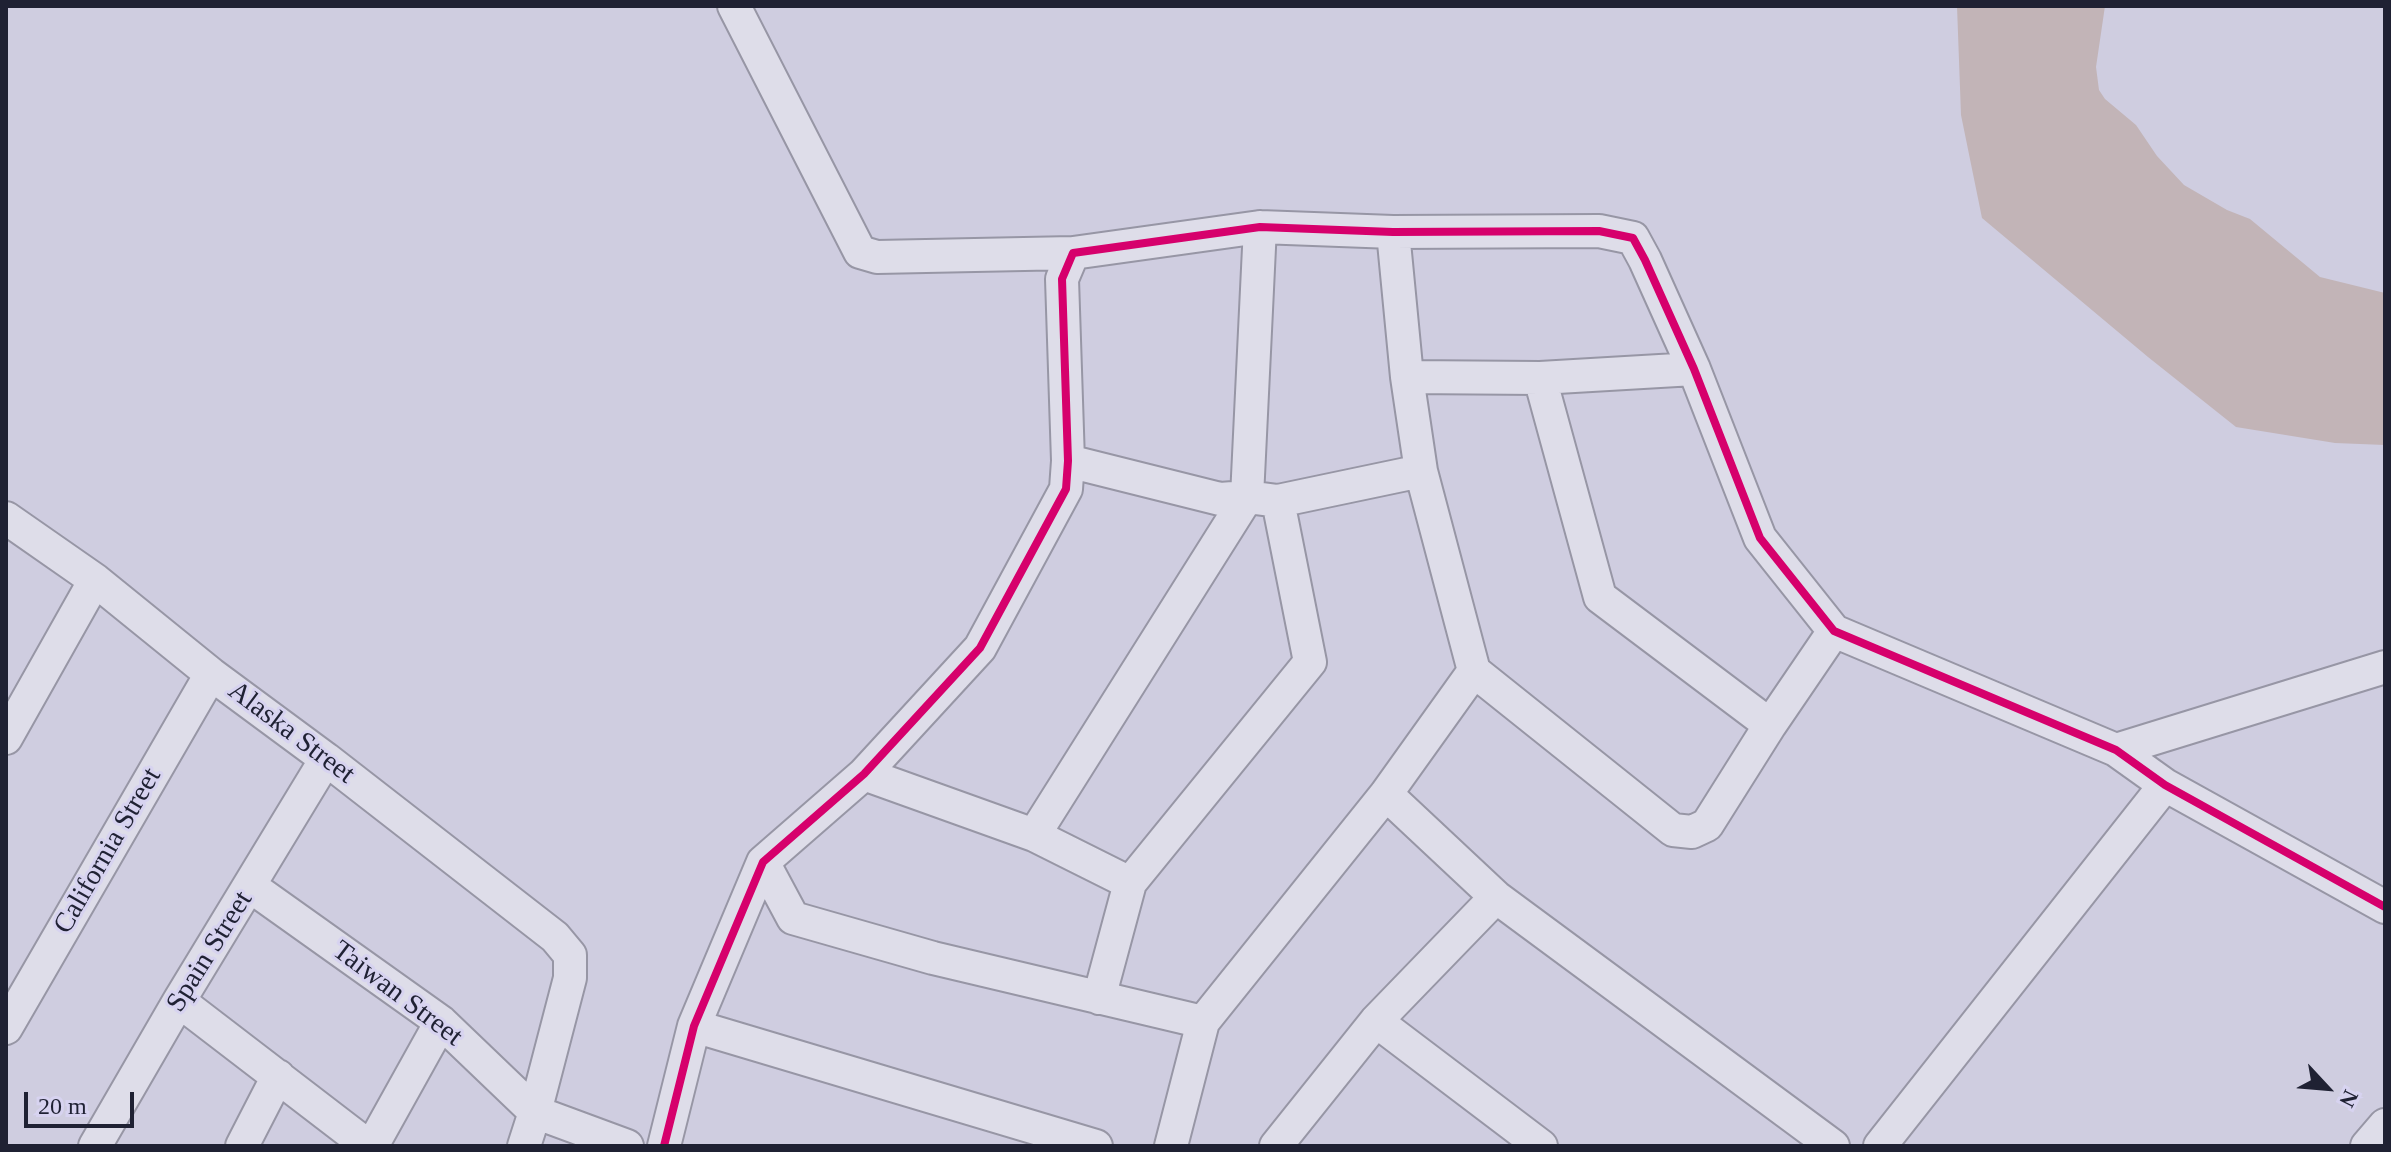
<!DOCTYPE html>
<html>
<head>
<meta charset="utf-8">
<style>
  body { margin:0 }
  #map { position:relative; width:2391px; height:1152px; overflow:hidden; background:#cfcde0; font-family:Georgia,serif }
  canvas { display:block }
  .frame { position:absolute; inset:0; border:8px solid #1f2133; pointer-events:none }
  .north { position:absolute; left:2287px; top:1048px; width:80px; height:80px; -webkit-text-stroke:6px #d7d3f0; paint-order:stroke; rotate:116deg; font-size:22px; font-weight:700; line-height:32px; text-align:center; color:#1f2133 }
  .north::after { content:''; display:block; margin:auto; width:28px; height:36px; background:#1f2133; clip-path:polygon(50% 0,100% 100%,50% 72%,0 100%) }
  .scale { position:absolute; left:24px; top:1092px; width:110px; height:36px; box-sizing:border-box; border:4px solid #1f2133; border-top:0; padding-left:10px; font-size:24px; line-height:28px; white-space:nowrap; color:#1f2133; -webkit-text-stroke:6px #d7d3f0; paint-order:stroke }
</style>
</head>
<body>
<div id="map">
<canvas width="2391" height="1152"></canvas>
<div class="frame"></div>
<div class="north">N</div>
<div class="scale">20 m</div>
</div>
<script>
const ctx = document.querySelector('canvas').getContext('2d');
ctx.lineJoin = 'round';
function paint(path, color) {
  ctx.fillStyle = color;
  ctx.fill(path, 'evenodd');
}
function trace(path, color, width, dash) {
  ctx.strokeStyle = color;
  ctx.lineWidth = width;
  ctx.lineCap = dash ? 'butt' : 'round';
  ctx.setLineDash(dash || []);
  ctx.stroke(path);
}
function write(font, color, halo, rows, align = 'center') {
  ctx.font = font + ' Georgia,serif';
  ctx.lineWidth = 6;
  ctx.setLineDash([]);
  ctx.textBaseline = 'middle';
  ctx.strokeStyle = halo;
  ctx.fillStyle = color;
  for (const [text, x, y, turn = 0] of rows) {
    ctx.save();
    ctx.translate(x, y);
    ctx.rotate((+turn || 0) * Math.PI / 180);
    ctx.textAlign = isNaN(turn) ? turn : align;
    if (halo) ctx.strokeText(text, 0, 0);
    ctx.fillText(text, 0, 0);
    ctx.restore();
  }
}
const water = new Path2D(`
  M1957,6H2105L2096,67L2099,90L2105,99L2136,125L2157,156L2184,185L2227,210L2250,219L2320,277L2385,293V445L2335,443L2236,427L2148,357L1982,218L1961,115Z`);
const street = new Path2D(`
  M734,6L860,252L877,257L1073,253
  M1407,377L1540,378L1694,369
  M1540,378L1600,597L1770,725
  M1068,461L1220,499L1247,497L1278,501L1421,471
  M6,518L95,580L211,674L326,759L555,937L570,955V978L535,1112L524,1146
  M1474,671L1673,830L1692,832L1707,825L1770,725L1834,631
  M6,738L95,580
  M2116,750L2385,667
  M864,774L1034,835L1130,883
  M1386,794L1496,897L1833,1146
  M1034,835L1247,497L1260,227
  M763,862L793,918L933,958L1203,1022L1386,794L1474,671L1421,471L1407,377L1393,232
  M250,886L441,1022L535,1112L627,1146
  M1099,998L1130,883L1310,662L1278,501
  M179,1001L368,1146
  M1376,1021L1541,1146
  M694,1026L1096,1146
  M6,1028L211,674
  M95,1146L179,1001L326,759
  M242,1146L278,1076
  M372,1146L441,1022
  M664,1146L694,1026L763,862L864,774L980,648L1066,489L1068,461L1062,279L1073,253L1260,227L1393,232L1599,231L1633,238L1645,260L1694,369L1760,538L1834,631L2116,750L2165,785L2385,907
  M1171,1146L1203,1022
  M1276,1146L1376,1021L1496,897
  M1880,1146L2165,785
  M2367,1146L2385,1125`);
const cycleway = new Path2D(`
  M664,1146L694,1026L763,862L864,774L980,648L1066,489L1068,461L1062,279L1073,253L1260,227L1393,232L1599,231L1633,238L1645,260L1694,369L1760,538L1834,631L2116,750L2165,785L2385,907`);
const streetNames = [
  ["Alaska Street",291,733,37],
  ["California Street",108,851,-60],
  ["Spain Street",210,952,-58],
  ["Taiwan Street",397,994,37]
];
paint(water, '#c2b4b7');
trace(street, '#9796a5', 36);
trace(street, '#dedde9', 32);
trace(cycleway, '#d6006c', 8);
write('28px', '#1f2133', '#d7d3f0', streetNames);
</script>
</body>
</html>
